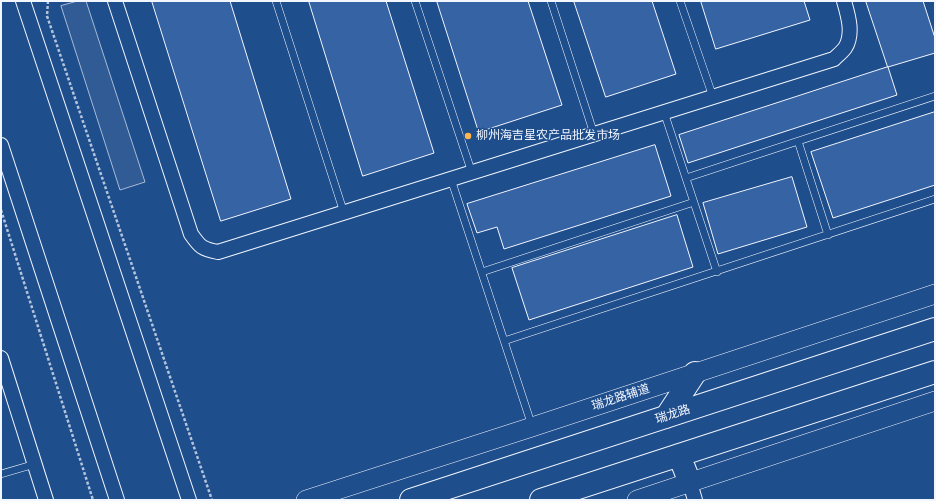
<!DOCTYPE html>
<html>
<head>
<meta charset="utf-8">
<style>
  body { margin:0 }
  #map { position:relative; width:936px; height:501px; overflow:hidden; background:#1f4e8c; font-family:"Nunito Sans",sans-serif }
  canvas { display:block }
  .frame { position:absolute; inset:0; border:2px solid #f2f6ff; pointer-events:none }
</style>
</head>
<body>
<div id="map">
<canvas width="936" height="501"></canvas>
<div class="frame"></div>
</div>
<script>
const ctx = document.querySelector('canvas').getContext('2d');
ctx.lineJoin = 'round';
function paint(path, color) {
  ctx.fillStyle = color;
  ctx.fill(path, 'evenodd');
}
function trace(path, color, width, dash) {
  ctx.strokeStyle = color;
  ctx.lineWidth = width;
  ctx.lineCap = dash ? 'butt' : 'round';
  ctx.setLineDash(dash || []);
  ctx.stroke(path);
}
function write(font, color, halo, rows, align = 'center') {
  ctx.font = font + ' "Nunito Sans","Noto Sans SC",sans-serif';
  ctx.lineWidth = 3;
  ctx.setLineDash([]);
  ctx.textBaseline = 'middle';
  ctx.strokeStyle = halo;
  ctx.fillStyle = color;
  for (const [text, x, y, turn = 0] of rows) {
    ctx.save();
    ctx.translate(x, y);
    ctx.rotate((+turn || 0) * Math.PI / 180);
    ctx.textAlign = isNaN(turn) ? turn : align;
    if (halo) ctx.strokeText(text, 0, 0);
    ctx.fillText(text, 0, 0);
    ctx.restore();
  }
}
const built = new Path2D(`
  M78,1H86L145,182L120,190L61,6Z`);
const building = new Path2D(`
  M152,1H230L291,199L221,221Z
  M309,1H386L434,153L363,176Z
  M437,1H528L562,105L479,132Z
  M574,1H652L676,74L606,97Z
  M701,1H804L810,20L716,49Z
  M866,1H923L935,38V53L888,67Z
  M888,67L897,95L688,163L679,135Z
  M935,112V185L833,218L811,152Z
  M655,145L671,196L504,249L497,227L477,233L467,204Z
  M792,177L807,227L718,254L703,203Z
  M677,215L693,267L529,320L512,268Z`);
const path = new Path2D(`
  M48,1L47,16L212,500
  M1,210L93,500`);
const service = new Path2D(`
  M276,1L344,213
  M415,1L472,173
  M551,1L594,134
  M680,1L713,97
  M664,112L717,272
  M798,141L828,235
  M686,178L935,96
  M451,179L532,426
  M482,272L694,202
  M504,341L935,199
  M1,474L35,464`);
const minor = new Path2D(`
  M23,1L189,500
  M115,1L191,234C200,247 202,249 218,252L834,59C837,56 842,52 845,48C854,34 848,15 844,1
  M1,145L117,500
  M1,358L46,500
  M690,483L695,500`);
const secondary = new Path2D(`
  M306,500L532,427L935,294
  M637,500L935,401`);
const trunk = new Path2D(`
  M666,417L695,373
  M679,455L690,483
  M411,500L935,329
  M541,500L935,372`);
const markers = [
  [468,136,4,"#ffb74d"]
];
const poiNames = [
  ["柳州海吉星农产品批发市场",476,136]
];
const streetNames = [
  ["瑞龙路辅道",621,398,-18],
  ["瑞龙路",673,415,-18]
];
paint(built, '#305b95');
trace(built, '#a8bbd7', 1);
paint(building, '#3563a3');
trace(building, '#f2f6ff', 1);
trace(service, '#f2f6ff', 8);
trace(minor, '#f2f6ff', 16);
trace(secondary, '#f2f6ff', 20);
trace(trunk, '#f2f6ff', 24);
trace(path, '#b3c4dc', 2.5, [3, 2]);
trace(service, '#1f4e8c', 7);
trace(minor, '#1f4e8c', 14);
trace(secondary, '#1f4e8c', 19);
trace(trunk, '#1f4e8c', 22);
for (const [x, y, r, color] of markers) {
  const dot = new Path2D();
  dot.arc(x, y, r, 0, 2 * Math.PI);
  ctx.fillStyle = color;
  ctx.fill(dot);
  trace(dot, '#1f4e8c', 1.5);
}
write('12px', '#f2f6ff', '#1f4e8c', poiNames, 'left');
write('12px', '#f2f6ff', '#1f4e8c', streetNames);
</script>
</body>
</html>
